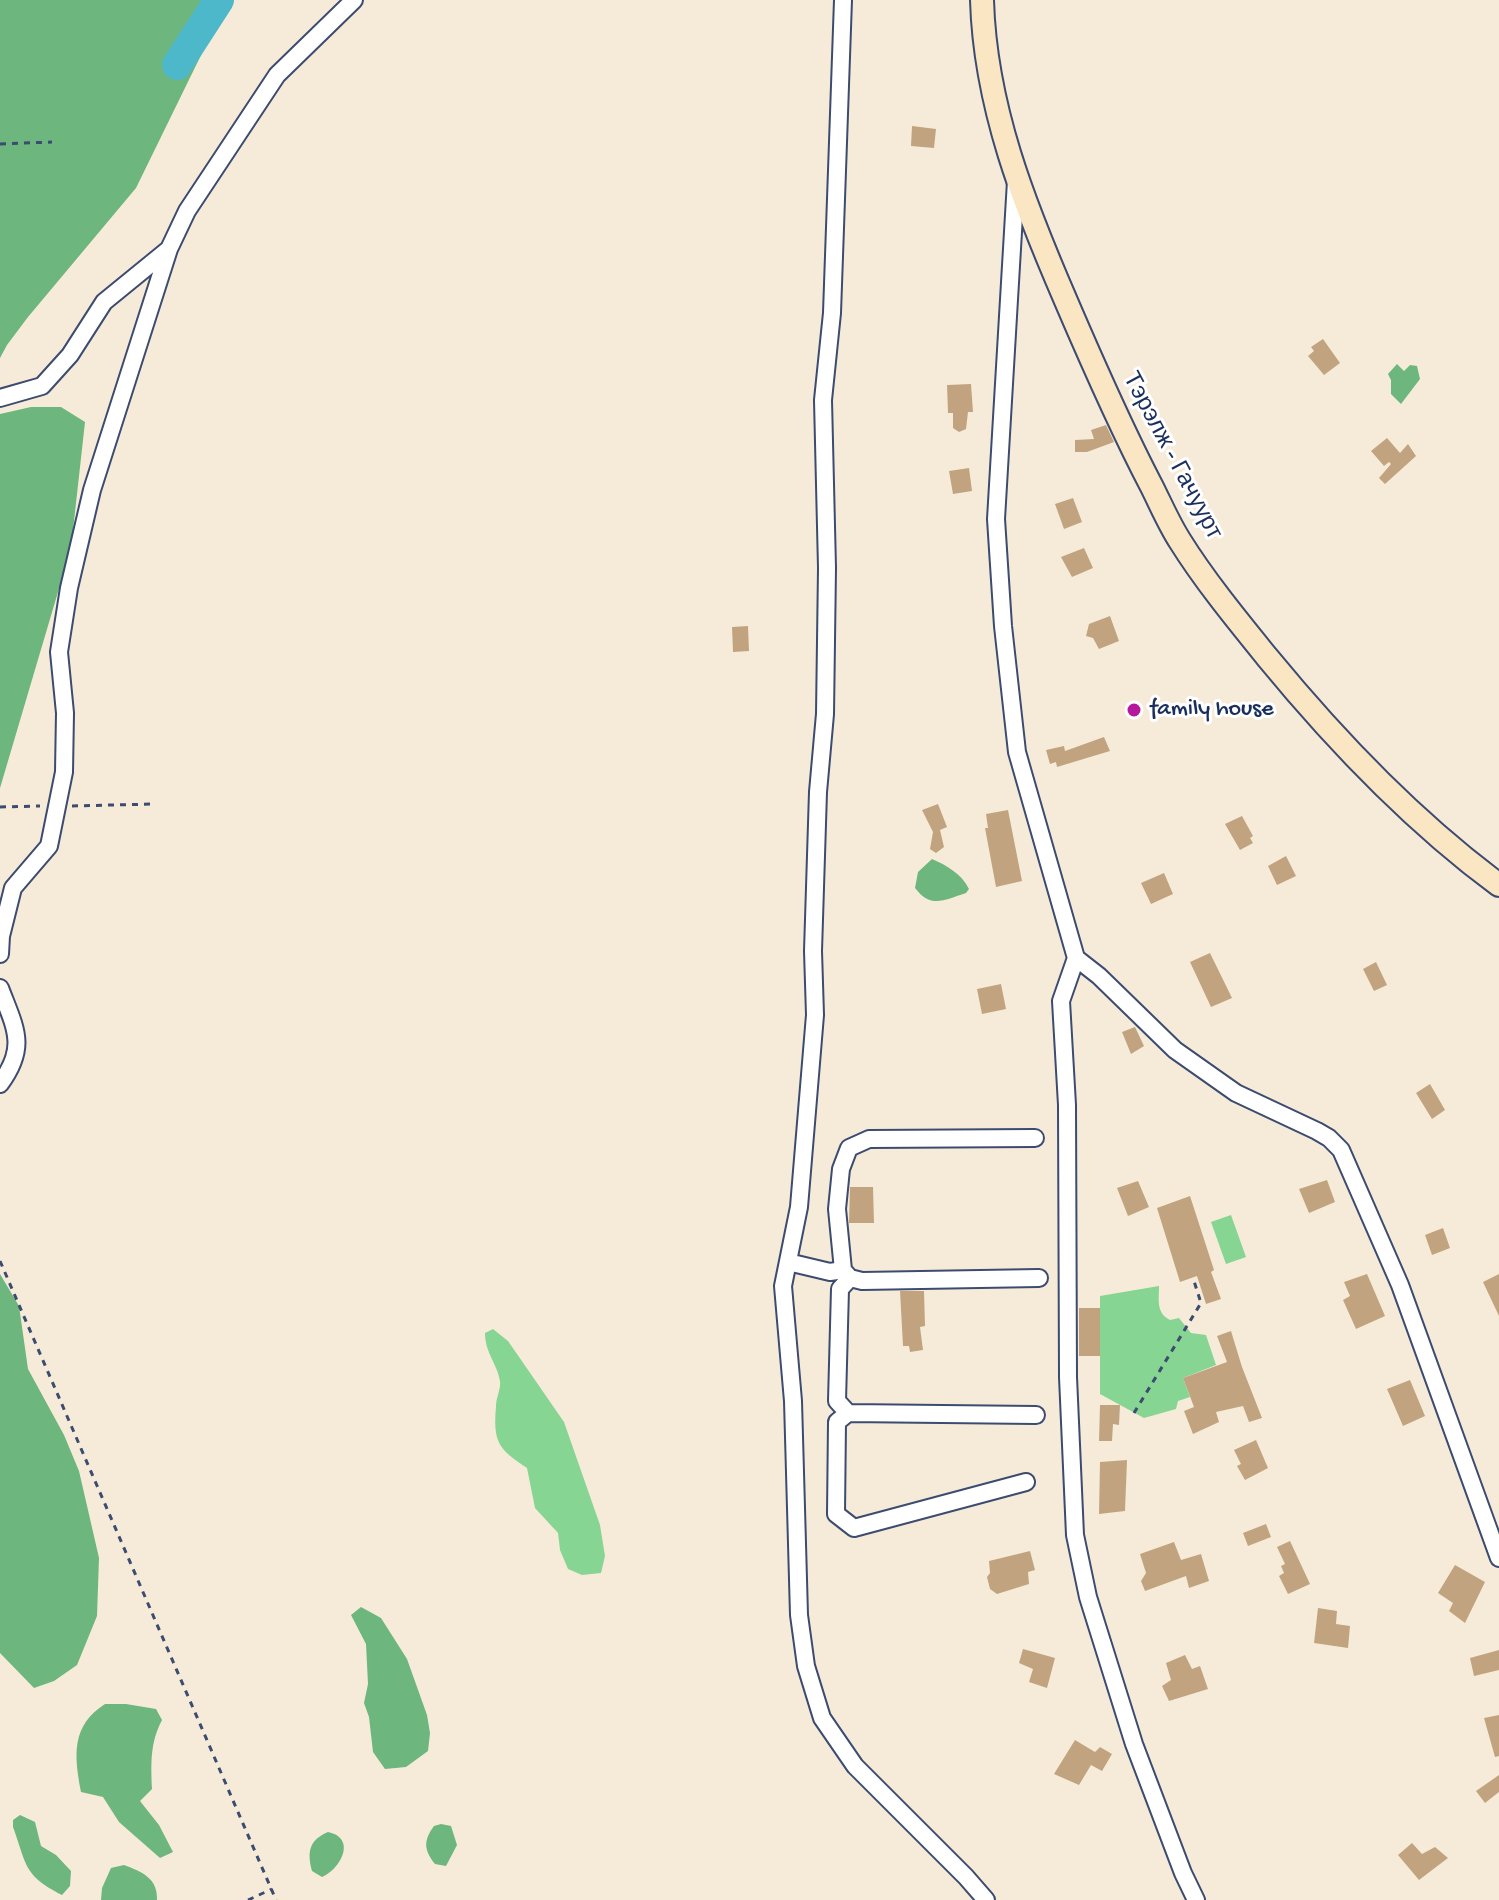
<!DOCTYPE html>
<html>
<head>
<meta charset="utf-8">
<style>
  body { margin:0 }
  canvas { display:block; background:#f6ebd8 }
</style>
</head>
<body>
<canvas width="1499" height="1900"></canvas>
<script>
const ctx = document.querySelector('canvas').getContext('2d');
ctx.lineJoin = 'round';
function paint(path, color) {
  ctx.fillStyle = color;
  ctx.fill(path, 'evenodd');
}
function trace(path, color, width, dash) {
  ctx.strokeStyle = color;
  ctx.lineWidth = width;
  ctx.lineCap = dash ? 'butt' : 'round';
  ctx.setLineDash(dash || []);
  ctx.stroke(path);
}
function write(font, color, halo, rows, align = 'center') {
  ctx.font = font + ' "Gochi Hand",sans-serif';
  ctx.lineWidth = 6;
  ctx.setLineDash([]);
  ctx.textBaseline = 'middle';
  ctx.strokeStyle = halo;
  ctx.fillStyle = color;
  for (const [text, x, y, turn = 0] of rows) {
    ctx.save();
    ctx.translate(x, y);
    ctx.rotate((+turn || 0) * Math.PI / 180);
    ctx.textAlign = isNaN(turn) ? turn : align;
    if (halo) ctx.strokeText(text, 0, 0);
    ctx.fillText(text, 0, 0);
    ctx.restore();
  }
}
const green = new Path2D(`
  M1231,1215L1246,1257L1226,1264L1211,1222Z
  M1159,1286C1159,1300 1156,1313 1170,1320L1179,1318L1191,1333L1206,1335L1216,1365L1183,1378L1190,1397L1178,1401L1176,1409L1144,1418L1100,1394V1296Z
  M493,1329L508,1341L564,1422L600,1525L605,1556L601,1573L582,1575L568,1569L560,1550L558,1533L535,1508L527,1468C498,1449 493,1442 496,1406C496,1398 501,1389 500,1381C497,1363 485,1353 485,1333Z`);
const forest = new Path2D(`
  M0,0H228L136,188L28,317L7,345L0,358Z
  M1397,364L1404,371L1410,365L1417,366L1420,379L1401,404L1391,394V380L1388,374Z
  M31,407H61L85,422L71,548L0,788V414Z
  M932,859C946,865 962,874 969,889L966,893C944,900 931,909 915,888L918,872Z
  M0,1274L19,1306L28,1369L64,1435L79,1471L99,1558L97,1616L77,1665L54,1681L34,1688L0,1653Z
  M361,1607L381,1618L407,1659L427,1715L430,1733L428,1751L406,1767L385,1769L373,1752L369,1717L364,1703L368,1684L366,1644L351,1615Z
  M105,1704H126L156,1709L162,1720C150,1743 151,1763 152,1789L140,1801L159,1825L173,1852L160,1858L119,1822L103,1797L81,1792C74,1755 71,1726 105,1704Z
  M20,1815L35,1822L41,1846L56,1855L71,1871L70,1886L62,1895C23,1875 27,1865 13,1827V1820Z
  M441,1824L451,1826L457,1845L446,1866L435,1864C424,1850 423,1841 434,1826Z
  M328,1832C357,1838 341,1869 322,1877L312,1871C307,1852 309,1840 328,1832Z
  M124,1865C142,1872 158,1878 157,1900H101L102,1888L111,1868Z`);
const river = new Path2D(`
  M177,65L219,0`);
const building = new Path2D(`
  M912,126L936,129L934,148L911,146Z
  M1323,339L1340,363L1324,375L1308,356L1314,351L1311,347Z
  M971,384L973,412H968L966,429L959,432L953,428V413H948L947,385Z
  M1106,425L1114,442L1087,452H1075V440L1094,439L1091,430Z
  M1387,438L1400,453L1408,444L1416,456L1385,484L1379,478L1391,464L1389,462L1384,466L1371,451Z
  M969,468L972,491L953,494L949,471Z
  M1073,498L1082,522L1064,529L1055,504Z
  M1084,548L1093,568L1072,577L1061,557Z
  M1110,616L1119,641L1099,649L1093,638L1086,636L1089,624Z
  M748,626L749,651L733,652L732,627Z
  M1104,737L1110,751L1057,767L1056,762L1050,764L1046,750L1064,746L1065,751Z
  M938,804L947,827L940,830L944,847L936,853L930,849L933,832L922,810Z
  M1008,810L1022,881L996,887L985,828H988L986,814Z
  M1242,816L1253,836L1250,838L1253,843L1240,850L1225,824Z
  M1286,856L1296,876L1277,885L1268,866Z
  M1164,873L1173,894L1151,904L1141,883Z
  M1210,953L1232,998L1211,1007L1190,962Z
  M1376,962L1387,985L1374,991L1363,969Z
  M1001,984L1006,1009L982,1014L977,989Z
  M1135,1027L1144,1046L1131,1054L1122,1032Z
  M1430,1084L1445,1110L1432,1119L1416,1093Z
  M1327,1180L1335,1202L1309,1213L1299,1189Z
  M1138,1181L1149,1207L1128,1216L1117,1188Z
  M850,1187H873L874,1223H849Z
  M1190,1196L1214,1270L1211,1272L1221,1299L1206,1304L1197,1276L1180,1282L1157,1208Z
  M1443,1228L1450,1248L1432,1255L1425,1235Z
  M1367,1274L1385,1316L1356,1329L1343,1300L1350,1296L1344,1282Z
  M1499,1274V1316L1483,1282Z
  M900,1291H924L925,1326L920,1327L923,1350L910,1352L909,1346H903Z
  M1079,1308H1100V1356H1079Z
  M1231,1331L1242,1367L1262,1418L1249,1422L1243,1406L1216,1412L1219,1422L1193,1434L1184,1411L1194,1407L1183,1378L1227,1362L1217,1336Z
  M1410,1380L1425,1416L1403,1426L1387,1389Z
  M1100,1405H1120L1119,1425L1113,1424L1112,1441H1099Z
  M1256,1440L1268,1468L1245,1480L1237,1466L1241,1464L1234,1450Z
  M1127,1460L1125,1511L1099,1514L1100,1462Z
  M1266,1524L1271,1537L1248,1546L1243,1533Z
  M1290,1541L1310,1584L1288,1594L1279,1576L1284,1573L1281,1566L1285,1564L1277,1547Z
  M1174,1542L1181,1560L1201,1554L1209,1581L1189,1588L1186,1576L1145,1591L1141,1581L1146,1573L1140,1554Z
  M1030,1551L1035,1570L1028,1572L1029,1584L997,1594L990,1589L987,1577L990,1573L989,1561Z
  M1455,1565L1485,1582L1465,1623L1449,1611L1453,1603L1438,1593Z
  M1318,1608L1337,1611L1336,1624L1350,1626L1348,1648L1314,1643Z
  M1023,1649L1055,1658L1047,1688L1029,1682L1033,1669L1019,1663Z
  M1499,1650V1670L1474,1676L1470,1658Z
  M1185,1655L1192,1669L1200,1666L1208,1689L1169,1701L1162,1686L1171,1680L1166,1663Z
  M1499,1715V1756L1495,1757L1484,1718Z
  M1075,1740L1095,1752L1100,1747L1112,1754L1102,1771L1091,1765L1079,1785L1054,1774Z
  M1499,1775V1792L1485,1803L1476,1791Z
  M1412,1843L1422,1854L1435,1847L1448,1858L1419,1880L1398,1855Z`);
const path = new Path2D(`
  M0,144L52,142
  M72,806L154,804
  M0,807L40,806
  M0,1261L276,1900
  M1134,1413L1201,1303L1193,1278
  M248,1900L272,1889`);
const street = new Path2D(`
  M843,0L832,313L823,400L827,568L825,714L818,792L813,951L815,1015L799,1207L783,1286L793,1401L799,1615L806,1666L822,1718L855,1766L966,1877L986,1900
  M1016,181L996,519L1003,626L1017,752L1076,958L1061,1001L1067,1105L1068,1377L1075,1535L1088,1597L1134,1744L1183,1873L1196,1900
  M0,398L42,386L70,355L104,302L169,249L187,211L277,75L354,0
  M0,954L1,936L13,888L49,846L64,772L65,713L59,652L69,588L92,490L169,249
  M1076,958L1099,976L1175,1050L1236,1093L1317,1131L1329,1138L1341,1150L1400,1285L1499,1558
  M0,988C15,1028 28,1046 0,1084
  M1035,1138L869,1139L849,1148L841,1169L837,1209L843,1270L850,1278L862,1281L1039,1278
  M788,1262L830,1272L843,1270
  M850,1278L840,1289L837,1401L848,1413L1036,1415
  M848,1413L837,1422L836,1514L854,1528L1026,1482`);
const secondary = new Path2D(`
  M982,0C985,106 1024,204 1066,301C1093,364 1120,426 1152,487C1161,505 1169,524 1180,541C1205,581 1237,620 1267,657C1336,741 1411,820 1499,885`);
const markers = [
  [1134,710,8,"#b5179e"]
];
const streetNames = [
  ["Тэрэлж - Гачуурт",1170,457,62]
];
const poiNames = [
  ["family house",1150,710]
];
paint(green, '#87d593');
paint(forest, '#6db67d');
trace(river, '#4db8c9', 30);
paint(building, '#c1a47f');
trace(street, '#3c4b70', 20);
trace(secondary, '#3c4b70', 26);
trace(path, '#3c4b70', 3, [6, 6]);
trace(street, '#fff', 16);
trace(secondary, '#fbe6c4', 22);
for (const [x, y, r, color] of markers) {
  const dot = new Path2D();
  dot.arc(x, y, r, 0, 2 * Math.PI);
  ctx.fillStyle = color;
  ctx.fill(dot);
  trace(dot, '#fff', 3);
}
write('24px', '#1b2f5e', '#fff', streetNames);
write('24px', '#1b2f5e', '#fff', poiNames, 'left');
</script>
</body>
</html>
